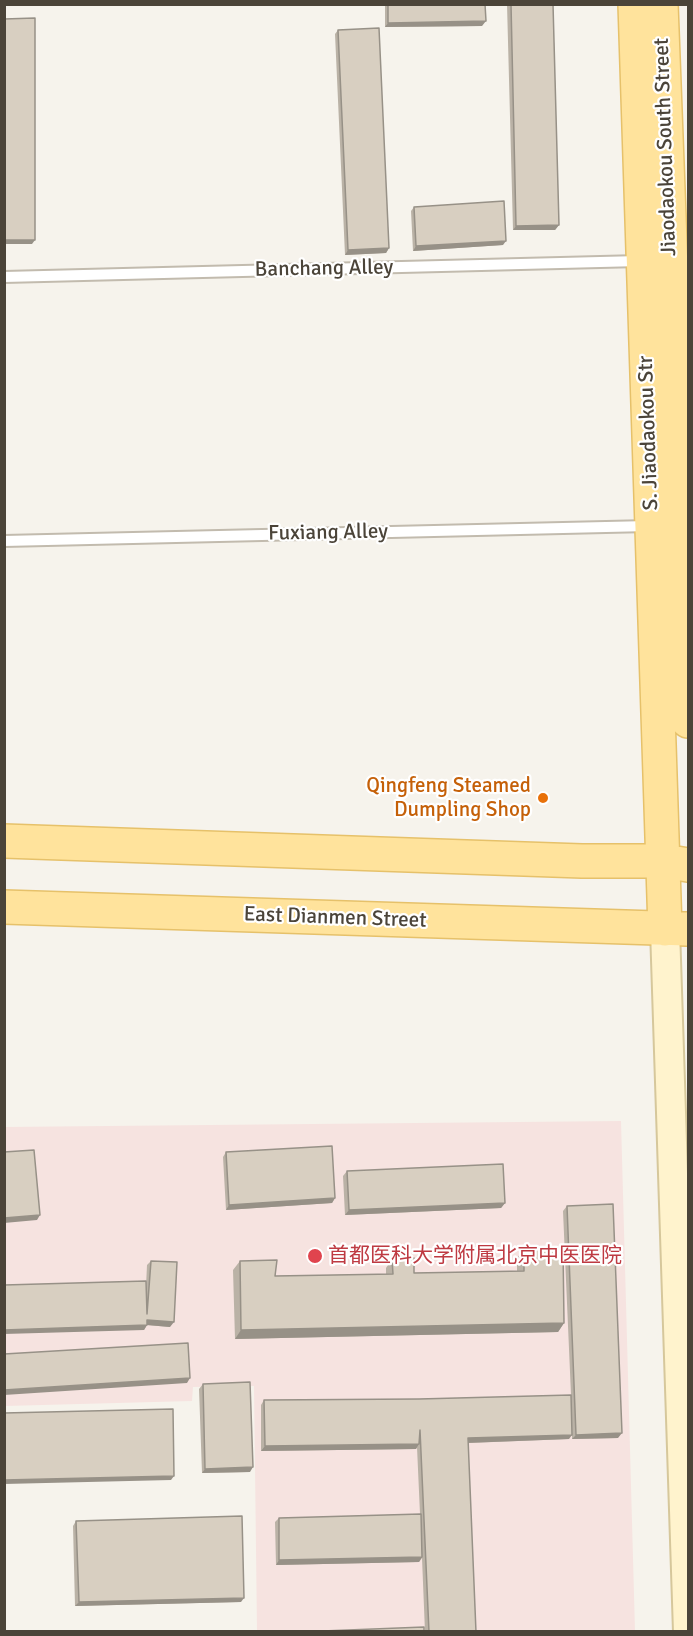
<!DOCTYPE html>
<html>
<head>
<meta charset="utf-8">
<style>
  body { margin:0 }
  #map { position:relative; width:693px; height:1636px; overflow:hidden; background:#f6f3ec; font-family:Signika,sans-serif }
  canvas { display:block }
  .frame { position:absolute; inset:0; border:6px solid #4b4439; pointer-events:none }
</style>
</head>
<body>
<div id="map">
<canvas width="693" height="1636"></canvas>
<div class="frame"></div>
</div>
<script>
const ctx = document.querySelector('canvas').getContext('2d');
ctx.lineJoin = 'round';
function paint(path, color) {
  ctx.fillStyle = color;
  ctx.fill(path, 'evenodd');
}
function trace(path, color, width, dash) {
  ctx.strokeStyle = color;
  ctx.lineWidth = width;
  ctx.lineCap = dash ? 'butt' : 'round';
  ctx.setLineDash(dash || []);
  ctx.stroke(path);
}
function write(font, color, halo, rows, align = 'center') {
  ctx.font = font + ' Signika,"Noto Sans SC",sans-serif';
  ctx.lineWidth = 4.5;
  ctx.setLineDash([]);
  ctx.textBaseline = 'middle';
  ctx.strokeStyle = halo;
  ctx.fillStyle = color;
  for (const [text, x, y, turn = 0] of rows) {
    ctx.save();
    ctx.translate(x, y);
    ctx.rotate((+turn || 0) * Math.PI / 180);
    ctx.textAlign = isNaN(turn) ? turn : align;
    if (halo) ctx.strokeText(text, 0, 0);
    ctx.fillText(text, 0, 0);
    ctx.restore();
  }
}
const medical = new Path2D(`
  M621,1121L635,1631H257L254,1386L193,1387L192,1401L5,1406L4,1127Z`);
const lane = new Path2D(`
  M4,277L640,261
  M4,541L649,526`);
const secondary = new Path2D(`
  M665,929L688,1632`);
const primary = new Path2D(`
  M635,4L665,929
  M661,4L688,721
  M4,841L582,861H664L688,865
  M4,907L687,929`);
const wall = new Path2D(`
  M385,4H485L482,26L385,27Z
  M507,4H553L559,225L555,230H513Z
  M338,30L389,248L386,253L345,255L335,34Z
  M414,207L503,245L413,251L411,211Z
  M226,1152L335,1198L332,1203L226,1210L223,1157Z
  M347,1171L505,1203L501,1208L345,1215L343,1176Z
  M567,1206L618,1438L572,1439V1421L569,1439L468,1443L476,1632H425L422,1558L419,1562L276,1565L275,1522L279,1518L420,1514L417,1447L416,1449L261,1451V1405L264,1400L419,1399L571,1395L563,1211Z
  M524,1249L564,1323L558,1332L235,1339L233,1270L240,1261L275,1276L386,1274V1268L392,1259L414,1273L517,1271V1258Z
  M151,1261L170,1327L147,1325L144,1330L147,1265Z
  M203,1384L250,1472L202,1473L199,1389Z
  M76,1521L241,1602L75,1606L73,1526Z`);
const shadedWall = new Path2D(`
  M486,21L482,26L385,27L388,23Z
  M559,225L555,230H513L516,226Z
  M4,240H35L32,244H4Z
  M506,241L503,245L413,251L416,246Z
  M389,248L386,253L345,255L348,250Z
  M335,1198L332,1203L226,1210L229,1205Z
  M505,1203L501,1208L345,1215L349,1210Z
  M40,1215L37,1220L4,1223V1218Z
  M147,1320L174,1322L170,1327L147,1325L144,1330L4,1334V1330Z
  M564,1323L558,1332L235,1339L241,1330Z
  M190,1378L187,1383L4,1395V1390Z
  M622,1433L618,1438L572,1439L576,1435Z
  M572,1435L569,1439L465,1443L468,1438Z
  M419,1444L416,1449L261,1451L265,1446Z
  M253,1467L250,1472L202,1473L205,1469Z
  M174,1476L171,1480L4,1484V1480Z
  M422,1557L419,1562L276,1565L279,1560Z
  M244,1598L241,1602L75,1606L79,1602Z`);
const building = new Path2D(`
  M388,4H485L486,21L388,23Z
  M511,4H553L559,225L516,226Z
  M35,18V240H4V19Z
  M379,28L389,248L348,250L338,30Z
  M504,201L506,241L416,246L414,207Z
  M332,1146L335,1198L229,1205L226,1152Z
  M34,1150L40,1215L4,1218V1152Z
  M503,1164L505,1203L349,1210L347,1171Z
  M613,1204L622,1433L576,1435L567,1206Z
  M563,1248L564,1323L241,1330L240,1261L277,1260L275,1276L393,1274L392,1259L414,1258V1273L524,1271V1249Z
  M151,1261L177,1262L174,1322L147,1320V1325L4,1330V1285L146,1281L147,1314Z
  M188,1343L190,1378L4,1390V1354Z
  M250,1382L253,1467L205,1469L203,1384Z
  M571,1395L572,1435L468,1438L476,1632H429L420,1430L419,1444L265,1446L264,1400L419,1399Z
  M173,1409L174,1476L4,1480V1413Z
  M421,1514L422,1557L279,1560V1518Z
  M242,1516L244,1598L79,1602L76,1521Z
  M424,1627V1632H297Z`);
const markers = [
  [543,798,6,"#e8710a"],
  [315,1256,8,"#e0444e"]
];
const streetNames = [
  ["Jiaodaokou South Street",666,147,-92],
  ["Banchang Alley",324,269,-1],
  ["S. Jiaodaokou Str",649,433,-92],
  ["Fuxiang Alley",328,533,-1],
  ["East Dianmen Street",335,918,2]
];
const foodNames = [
  ["Qingfeng Steamed",531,786],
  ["Dumpling Shop",531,810]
];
const healthNames = [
  ["首都医科大学附属北京中医医院",328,1256]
];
paint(medical, '#f6e3e0');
trace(lane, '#c2bbae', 14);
trace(secondary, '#d6c79b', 32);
trace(primary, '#e6c16a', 36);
trace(lane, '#fff', 10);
trace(secondary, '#fff3cd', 28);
trace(primary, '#ffe39c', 33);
paint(wall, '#bab2a6');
paint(shadedWall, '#979187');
paint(building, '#d8cfc1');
trace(building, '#979187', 1.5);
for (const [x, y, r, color] of markers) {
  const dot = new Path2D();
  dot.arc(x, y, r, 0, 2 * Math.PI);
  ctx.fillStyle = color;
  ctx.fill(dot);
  trace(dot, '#fff', 2);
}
write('21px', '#4b4439', '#fff', streetNames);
write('21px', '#c56008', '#fff', foodNames, 'right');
write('21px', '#be3a42', '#fff', healthNames, 'left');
</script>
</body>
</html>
